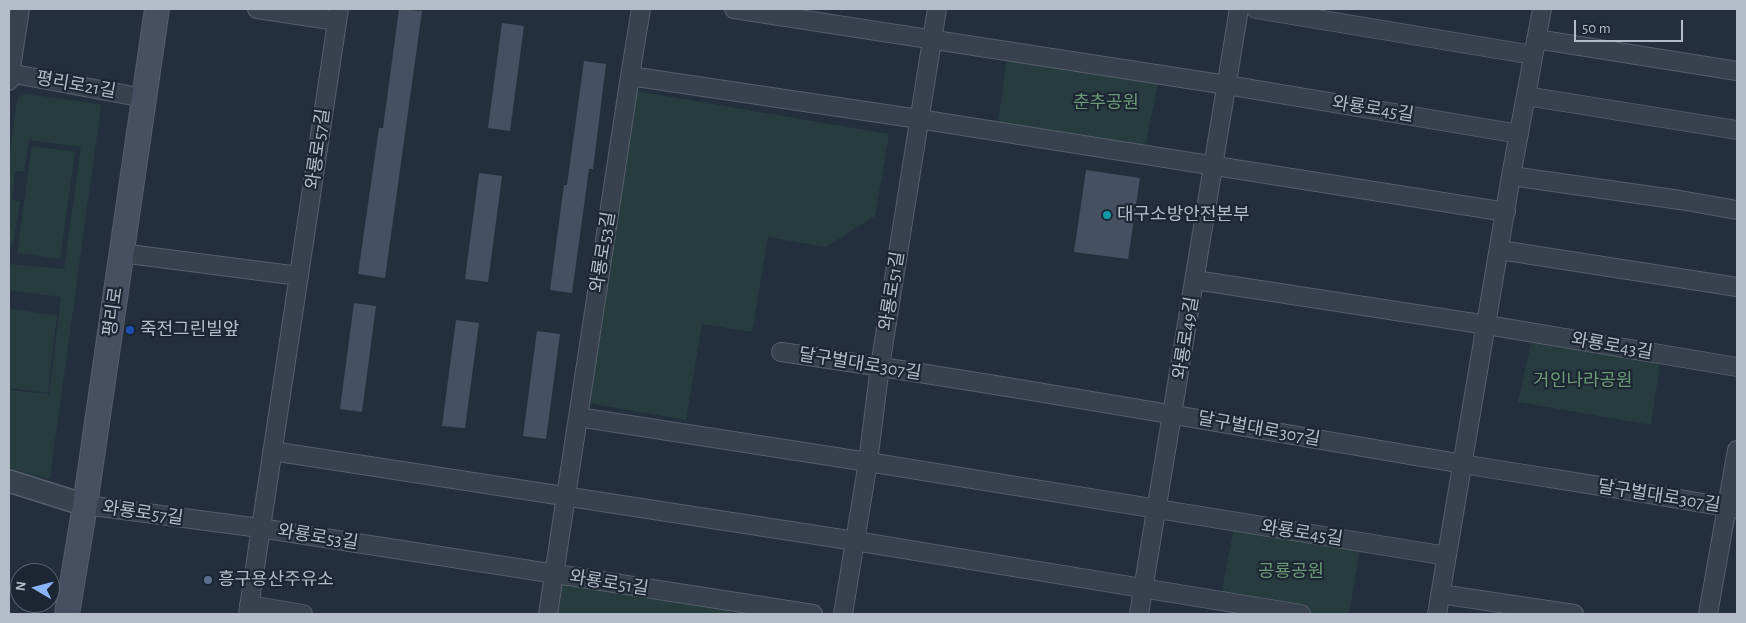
<!DOCTYPE html>
<html>
<head>
<meta charset="utf-8">
<style>
  body { margin:0 }
  #map { position:relative; width:1746px; height:623px; overflow:hidden; background:#242f3e; font-family:"Alegreya Sans",sans-serif }
  canvas { display:block }
  .frame { position:absolute; inset:0; border:10px solid #b4bcc9; pointer-events:none }
  .north { position:absolute; left:10px; top:563px; width:50px; height:50px; box-sizing:border-box; background:#1d2633; border:1px solid #59626f; border-radius:50%; rotate:278deg; font-size:14px; font-weight:700; line-height:20px; text-align:center; color:#b4bcc9 }
  .north::after { content:''; display:block; margin:auto; width:18px; height:22px; background:#8ab4f8; clip-path:polygon(50% 0,100% 100%,50% 72%,0 100%) }
  .scale { position:absolute; left:1574px; top:20px; width:109px; height:22px; box-sizing:border-box; border:2px solid #b4bcc9; border-top:0; padding-left:6px; font-size:15px; line-height:18px; white-space:nowrap; color:#b4bcc9; -webkit-text-stroke:4px #1d2633; paint-order:stroke }
</style>
</head>
<body>
<div id="map">
<canvas width="1746" height="623"></canvas>
<div class="frame"></div>
<div class="north">N</div>
<div class="scale">50 m</div>
</div>
<script>
const ctx = document.querySelector('canvas').getContext('2d');
ctx.lineJoin = 'round';
function paint(path, color) {
  ctx.fillStyle = color;
  ctx.fill(path, 'evenodd');
}
function trace(path, color, width, dash) {
  ctx.strokeStyle = color;
  ctx.lineWidth = width;
  ctx.lineCap = dash ? 'butt' : 'round';
  ctx.setLineDash(dash || []);
  ctx.stroke(path);
}
function write(font, color, halo, rows, align = 'center') {
  ctx.font = font + ' "Alegreya Sans","Noto Sans KR",sans-serif';
  ctx.lineWidth = 4.5;
  ctx.setLineDash([]);
  ctx.textBaseline = 'middle';
  ctx.strokeStyle = halo;
  ctx.fillStyle = color;
  for (const [text, x, y, turn = 0] of rows) {
    ctx.save();
    ctx.translate(x, y);
    ctx.rotate((+turn || 0) * Math.PI / 180);
    ctx.textAlign = isNaN(turn) ? turn : align;
    if (halo) ctx.strokeText(text, 0, 0);
    ctx.fillText(text, 0, 0);
    ctx.restore();
  }
}
const green = new Path2D(`
  M1008,51L1160,74L1145,147L998,123Z
  M636,91L889,134L875,216L826,247L768,237L752,332L702,324L686,420L582,402Z
  M28,94L99,104L101,106L50,477L48,479L9,468V390L49,394L61,297L9,290V264L64,269L81,147L29,140L24,171H15L12,200L20,201L13,244L9,249V160L17,101L19,96Z
  M32,146L75,152L60,259L17,253Z
  M9,309L57,315L48,393L9,388Z
  M1532,339L1660,363L1651,425L1518,402Z
  M1235,522L1361,542L1349,614H1301L1220,601Z
  M559,576L731,603L730,614H553Z`);
const building = new Path2D(`
  M399,9L422,11L385,278L358,274L379,128H383Z
  M502,23L524,26L510,131L488,128Z
  M584,61L606,64L593,169H589L572,293L550,290L564,185H567Z
  M1086,170L1140,178L1128,259L1074,252Z
  M479,173L502,176L488,282L465,279Z
  M354,303L376,306L362,412L340,409Z
  M456,320L479,323L465,428L442,426Z
  M537,331L560,334L546,439L523,436Z`);
const minor = new Path2D(`
  M257,9L337,21
  M734,9L1227,85L1519,134
  M1256,9L1533,55
  M1536,39L1737,71
  M9,73L144,98
  M630,76L919,119L1506,212
  M9,81L20,9
  M1526,96L1737,130
  M1511,176L1680,200L1737,210
  M1500,250L1737,287
  M121,253L299,276
  M1195,280L1487,325L1737,367
  M781,352C1009,385 1236,426 1463,464C1554,479 1646,493 1737,509
  M578,417L868,462L1447,556
  M272,451L855,541L1301,614
  M85,505L260,528L813,614
  M1440,594L1574,614
  M249,605L303,614
  M248,614L339,9
  M548,614L630,76L641,9
  M843,614L868,462L880,366L937,9
  M1139,614L1239,9
  M1437,614L1511,176L1542,9
  M1708,614L1737,450`);
const tertiary = new Path2D(`
  M9,481L85,505`);
const secondary = new Path2D(`
  M67,614L85,505L157,9`);
const markers = [
  [1107,215,5,"#0f9aa8"],
  [130,330,5,"#1a4fb4"],
  [208,580,5,"#5c6f8a"]
];
const streetNames = [
  ["평리로21길",76,85,10],
  ["와룡로45길",1373,109,9],
  ["와룡로57길",318,149,-82],
  ["와룡로53길",603,252,-81],
  ["와룡로51길",892,291,-81],
  ["평리로",113,312,-82],
  ["와룡로49길",1186,338,-81],
  ["와룡로43길",1612,346,10],
  ["달구벌대로307길",860,364,9],
  ["달구벌대로307길",1259,429,10],
  ["달구벌대로307길",1659,496,9],
  ["와룡로57길",143,513,8],
  ["와룡로45길",1302,533,9],
  ["와룡로53길",318,537,9],
  ["와룡로51길",609,583,9]
];
const parkNames = [
  ["춘추공원",1106,103],
  ["거인나라공원",1583,381],
  ["공룡공원",1291,572]
];
const poiNames = [
  ["대구소방안전본부",1117,215],
  ["죽전그린빌앞",140,330],
  ["흥구용산주유소",218,580]
];
paint(green, '#263c3f');
paint(building, '#455162');
trace(minor, '#565f6c', 20);
trace(tertiary, '#565f6c', 24);
trace(secondary, '#565f6c', 26);
trace(minor, '#38414e', 18);
trace(tertiary, '#38414e', 21);
trace(secondary, '#465061', 24);
for (const [x, y, r, color] of markers) {
  const dot = new Path2D();
  dot.arc(x, y, r, 0, 2 * Math.PI);
  ctx.fillStyle = color;
  ctx.fill(dot);
  trace(dot, '#1d2633', 2);
}
write('18px', '#b4bcc9', '#1d2633', streetNames);
write('18px', '#6b9a76', '#1d2633', parkNames);
write('18px', '#b4bcc9', '#1d2633', poiNames, 'left');
</script>
</body>
</html>
